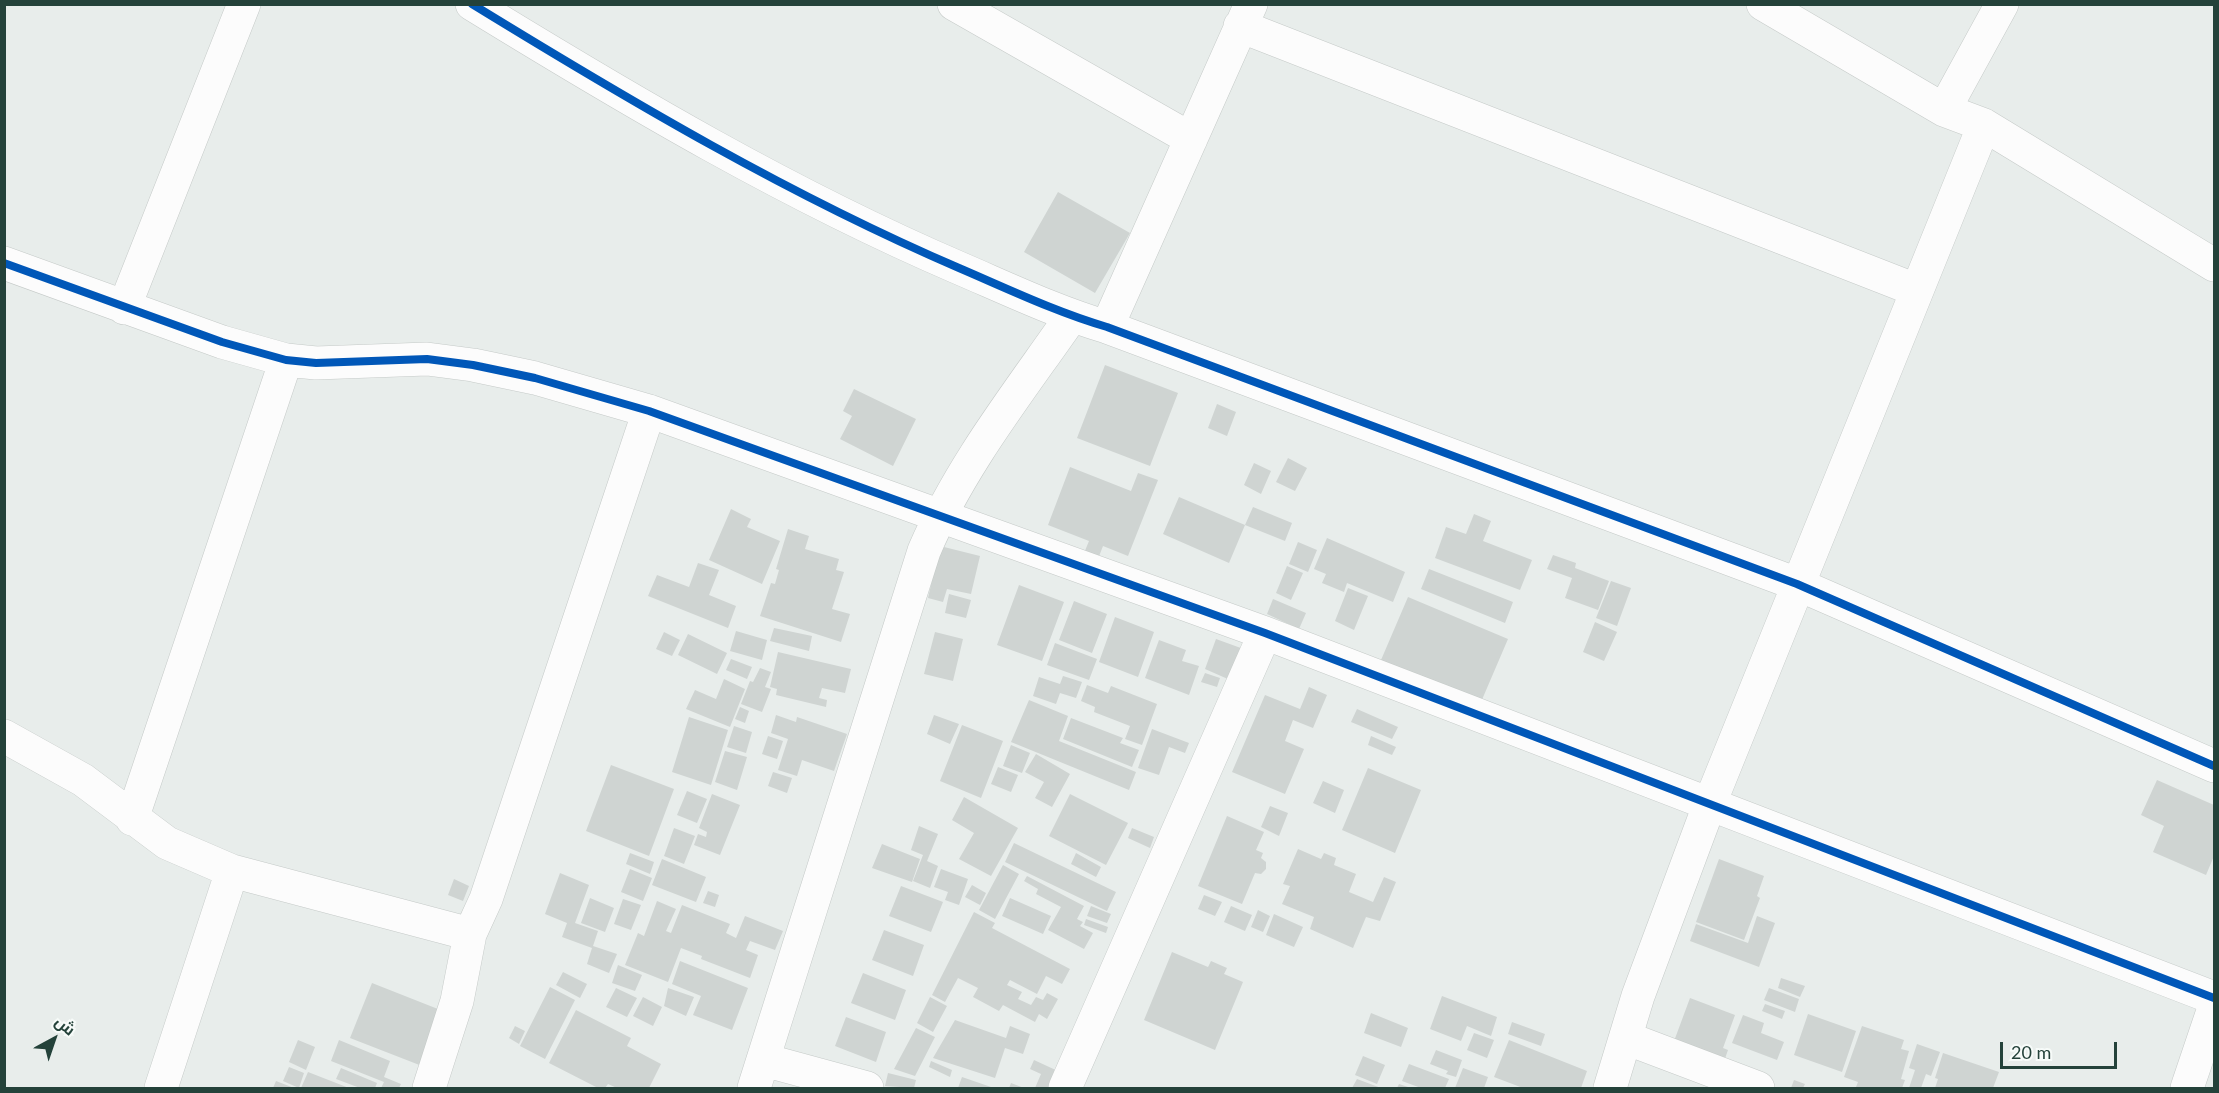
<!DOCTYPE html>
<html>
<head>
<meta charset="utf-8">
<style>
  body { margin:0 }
  #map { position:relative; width:2219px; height:1093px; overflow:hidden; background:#e8edeb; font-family:Lato,Cairo,sans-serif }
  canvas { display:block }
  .frame { position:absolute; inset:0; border:6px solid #24423a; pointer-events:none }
  .north { position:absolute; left:24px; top:1009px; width:60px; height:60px; -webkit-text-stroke:4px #f7fbf9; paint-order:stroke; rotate:40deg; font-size:16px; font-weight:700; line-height:24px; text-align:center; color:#24423a }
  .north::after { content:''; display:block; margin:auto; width:21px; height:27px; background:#24423a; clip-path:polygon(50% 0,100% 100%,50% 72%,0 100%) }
  .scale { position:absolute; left:2000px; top:1042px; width:117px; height:27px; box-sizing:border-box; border:3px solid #24423a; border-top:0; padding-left:8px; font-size:18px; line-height:21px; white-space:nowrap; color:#24423a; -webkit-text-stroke:4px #f7fbf9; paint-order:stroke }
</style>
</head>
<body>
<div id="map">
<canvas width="2219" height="1093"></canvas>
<div class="frame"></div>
<div class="north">ش</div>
<div class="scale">20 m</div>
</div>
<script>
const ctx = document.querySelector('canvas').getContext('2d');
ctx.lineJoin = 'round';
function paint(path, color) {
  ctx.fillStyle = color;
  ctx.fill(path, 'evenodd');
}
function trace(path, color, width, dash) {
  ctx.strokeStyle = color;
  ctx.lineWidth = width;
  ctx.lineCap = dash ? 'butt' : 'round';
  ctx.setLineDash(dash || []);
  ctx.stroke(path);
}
const building = new Path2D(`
  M1058,192L1130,233L1095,293L1024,252Z
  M1105,365L1178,393L1150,466L1077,438Z
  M854,389L916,419L893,466L840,439L852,416L843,411Z
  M1217,404L1236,412L1227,436L1208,428Z
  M1288,458L1307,468L1295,491L1276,482Z
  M1254,463L1271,471L1261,494L1244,485Z
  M1070,467L1131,491L1138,473L1158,480L1128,556L1103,546L1096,564L1082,558L1089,541L1048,525Z
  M1179,497L1245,525L1229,563L1163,534Z
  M1253,507L1292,523L1285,541L1245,525Z
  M731,509L751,519L747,527L780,541L762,584L709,560Z
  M1474,514L1491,521L1483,541L1532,560L1520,590L1435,558L1446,527L1466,534Z
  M788,529L809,536L805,549L839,559L836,570L844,572L832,609L850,614L841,642L760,616L771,583L775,584L779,570L776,569Z
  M1327,538L1405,572L1393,602L1347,583L1344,592L1322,583L1326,574L1314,569Z
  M1298,542L1317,550L1308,572L1289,564Z
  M940,546L980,556L971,594L947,589L943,602L928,598Z
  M1553,555L1576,563L1575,568L1609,581L1598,610L1565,598L1572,578L1547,569Z
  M698,563L719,570L709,595L736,606L728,628L648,596L657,575L689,587Z
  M1287,566L1303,573L1291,600L1276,593Z
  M1429,569L1513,602L1505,623L1421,589Z
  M1611,581L1631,588L1617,626L1596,618Z
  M1019,585L1064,602L1042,661L997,645Z
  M1348,588L1368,596L1354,630L1335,621Z
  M949,594L971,600L966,618L945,613Z
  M1408,597L1508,639L1478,709L1378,667Z
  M1273,599L1306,613L1299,629L1267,614Z
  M1074,601L1107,614L1092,653L1059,640Z
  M1115,617L1154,632L1138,677L1099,662Z
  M1595,622L1617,632L1604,661L1583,652Z
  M774,628L812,636L809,651L770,641Z
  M736,631L767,640L762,660L730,651Z
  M664,632L680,640L672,656L656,649Z
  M935,632L963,639L953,681L924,674Z
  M688,634L727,653L717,674L678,655Z
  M1216,639L1249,651L1237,683L1205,669Z
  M1159,640L1186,650L1182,661L1199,666L1189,695L1145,678Z
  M1055,643L1097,659L1089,680L1047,665Z
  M778,652L851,669L845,693L822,688L819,698L827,700L826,707L776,695L777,689L770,687Z
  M731,659L752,667L747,679L726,670Z
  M760,668L771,672L765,687L771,689L762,712L741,704L750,681L753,682Z
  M1205,673L1220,678L1217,687L1201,682Z
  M1063,676L1082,682L1076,698L1060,693L1056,704L1033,696L1039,677L1060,684Z
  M724,679L745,689L730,727L686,709L695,690L716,699Z
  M1087,685L1108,693L1111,686L1157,704L1142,745L1125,739L1130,726L1094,712L1095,707L1081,701Z
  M1309,687L1327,695L1313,728L1293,720L1285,741L1304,749L1285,794L1232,772L1265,695L1300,709Z
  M1029,700L1068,716L1059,741L1136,772L1129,790L1011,742Z
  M740,707L749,711L745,723L735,719Z
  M1357,709L1398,727L1392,739L1351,722Z
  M776,715L796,722L797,717L847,734L834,771L802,760L797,776L778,770L788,739L771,733Z
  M934,715L959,724L950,744L927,734Z
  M689,717L728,730L711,785L672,772Z
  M1071,718L1123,738L1120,743L1139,750L1132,767L1063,739Z
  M962,725L1003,741L981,798L940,781Z
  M734,726L752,732L746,753L727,747Z
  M1152,729L1189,743L1185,753L1169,747L1159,775L1138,768Z
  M768,736L783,741L777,759L762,754Z
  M1371,736L1396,747L1392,755L1368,745Z
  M1011,745L1030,753L1022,773L1003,766Z
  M725,751L747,757L737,790L715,782Z
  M1036,754L1070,774L1052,807L1035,798L1044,782L1025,772Z
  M611,765L674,789L649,856L586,831Z
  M998,767L1018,775L1011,792L991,784Z
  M1368,768L1421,790L1395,853L1342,830Z
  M773,772L792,778L787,793L768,786Z
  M2157,780L2214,805V856L2206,875L2153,852L2164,826L2141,815Z
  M1323,781L1344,790L1335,813L1313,803Z
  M687,791L707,799L697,823L677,815Z
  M712,794L740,805L720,855L694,845L698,834L706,837L707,832L699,828Z
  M1070,794L1128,823L1106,865L1049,836Z
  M964,797L1018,828L991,876L959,859L974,833L952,820Z
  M1270,806L1288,813L1279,836L1261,827Z
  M1227,816L1264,832L1256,850L1263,853L1261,858L1266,862V869L1261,874L1255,873L1242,904L1198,886Z
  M919,826L938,834L927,861L938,866L930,888L913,881L923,855L911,850Z
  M674,828L695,836L684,864L664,856Z
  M1132,828L1154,837L1150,848L1128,838Z
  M1014,843L1116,892L1107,911L1005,862Z
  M882,844L920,859L912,882L872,868Z
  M1298,849L1321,859L1324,853L1336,858L1334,865L1356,874L1349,892L1373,902L1384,877L1396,882L1380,921L1366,917L1353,948L1310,929L1314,917L1282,904L1290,886L1283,884Z
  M630,853L654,862L650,874L626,864Z
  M1076,853L1101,867L1096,877L1071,864Z
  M662,859L706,877L696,902L652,885Z
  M1719,859L1764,876L1757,896L1760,898L1744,940L1696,922Z
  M1003,865L1019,874L995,919L979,910Z
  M630,869L652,878L643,901L621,892Z
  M941,869L968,879L959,905L945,900L948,892L934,887Z
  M560,873L589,885L575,923L598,931L593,946L617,954L609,973L587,964L592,948L562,937L567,923L545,914Z
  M1027,876L1084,906L1077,919L1083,922L1080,926L1093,933L1084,949L1048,930L1061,907L1036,894L1038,889L1024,881Z
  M454,879L469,886L463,901L448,895Z
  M972,885L986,893L980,905L965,897Z
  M901,886L943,902L931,932L889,916Z
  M708,891L719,895L715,907L703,903Z
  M1204,895L1222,902L1215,916L1198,909Z
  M590,898L614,908L605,932L581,923Z
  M1010,898L1051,916L1043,934L1002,916Z
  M623,899L641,905L631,930L614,924Z
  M657,901L676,909L666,931L671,933L682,905L730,924L726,933L736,938L745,916L783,931L775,950L750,941L746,950L758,955L750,978L701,959L702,956L681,948L668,982L625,965L638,933L644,936Z
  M1091,906L1111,914L1107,923L1087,916Z
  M1231,906L1252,915L1245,931L1224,922Z
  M1258,910L1270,916L1263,932L1251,927Z
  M974,912L995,923L992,928L1070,969L1062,984L1046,976L1037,994L1010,980L1007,985L1022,992L1018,999L1031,1005L1036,997L1043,1000L1047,993L1058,999L1047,1019L1039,1014L1035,1022L1003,1005L999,1011L973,997L978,988L958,978L945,1002L932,995Z
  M1274,914L1303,927L1294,947L1266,935Z
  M1757,916L1775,923L1759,967L1690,941L1696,924L1748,943Z
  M1086,919L1108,927L1106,933L1084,925Z
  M884,930L924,945L913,976L872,960Z
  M1172,952L1208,967L1211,961L1227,968L1224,974L1243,982L1215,1050L1144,1020Z
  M680,961L748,988L732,1030L693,1015L701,996L672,984Z
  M618,965L642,975L635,991L612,983Z
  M563,972L587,984L580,998L556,985Z
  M863,973L906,990L895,1020L851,1003Z
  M1781,978L1805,986L1800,997L1778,988Z
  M372,983L443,1011L422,1066L350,1038Z
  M550,987L575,1000L545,1059L520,1046Z
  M616,988L637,998L627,1017L606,1007Z
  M668,988L694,997L686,1016L664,1006Z
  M1769,988L1799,999L1795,1012L1764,1000Z
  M1442,996L1497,1017L1491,1036L1467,1026L1461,1041L1430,1029Z
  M643,997L662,1007L653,1026L633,1016Z
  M930,997L947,1006L933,1032L917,1023Z
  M1690,998L1735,1015L1723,1048L1728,1050L1721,1070L1670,1052Z
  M1765,1004L1785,1011L1782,1019L1762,1011Z
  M576,1010L631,1038L627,1046L661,1064L649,1088H617L608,1084L605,1088H598L549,1063Z
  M1371,1013L1408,1028L1401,1047L1364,1033Z
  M1808,1014L1856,1031L1842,1072L1794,1055Z
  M1743,1015L1764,1023L1761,1033L1784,1042L1777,1060L1732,1043Z
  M846,1017L886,1032L876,1062L835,1046Z
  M955,1020L1006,1038L1010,1026L1030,1034L1023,1054L1005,1048L995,1078L933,1058Z
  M1512,1022L1545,1034L1541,1046L1508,1034Z
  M515,1026L525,1031L519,1044L509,1038Z
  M1862,1026L1904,1040L1901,1049L1909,1051L1901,1079L1905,1080L1902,1088H1860L1856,1087L1858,1082L1844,1077Z
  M916,1028L935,1037L915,1076L894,1069Z
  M1474,1033L1494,1040L1487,1058L1467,1050Z
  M298,1040L315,1047L306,1070L289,1062Z
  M339,1040L390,1061L384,1077L401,1084L399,1088H381L384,1082L331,1061Z
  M1509,1040L1587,1071L1581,1088H1523L1494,1077Z
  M1917,1044L1940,1052L1931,1076L1926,1074L1921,1088H1909L1915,1070L1909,1068Z
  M1436,1050L1462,1060L1456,1077L1446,1074L1448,1071L1430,1064Z
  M1943,1053L1999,1072L1993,1088H1935L1938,1079L1935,1078Z
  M1363,1056L1385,1065L1377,1084L1355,1075Z
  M1034,1060L1060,1072L1053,1088H1035L1041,1074L1030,1069Z
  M931,1061L952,1070L950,1077L929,1067Z
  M1409,1064L1449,1079L1445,1088H1421L1402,1081Z
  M289,1067L304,1073L299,1088L283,1081Z
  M341,1068L377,1083L375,1088H360L336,1079Z
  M1463,1068L1488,1077L1484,1088H1455Z
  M308,1072L349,1088H301Z
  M888,1073L916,1080L914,1088L885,1086Z
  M962,1077L991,1087V1088H958Z
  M1357,1079L1381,1088H1352Z
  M1794,1080L1805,1084L1803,1088H1791Z
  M276,1081L294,1088H273Z
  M1011,1083L1024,1088H1009Z
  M1399,1084L1411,1088H1397Z`);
const minor = new Path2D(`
  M472,4C630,101 789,195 959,268C1008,289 1056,312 1107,327L1797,584L2214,766
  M954,4L1191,139
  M1763,4L1944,110L1984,125L2214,265
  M1240,26L1916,290
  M1944,110L2002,4
  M4,263L222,342L286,360L316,363L427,359L473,365L535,378L649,411L1265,633L2214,998
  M124,308L244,4
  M1107,327L1251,4
  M4,736L83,780L167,843L232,871L470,934
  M132,819L286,360
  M1626,1038L1758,1088
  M764,1060L867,1088
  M161,1088L232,871
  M429,1088L457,1001L470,934L486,899L649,411
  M754,1088L924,551C960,466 1019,392 1071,317
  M1065,1088L1265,633
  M1610,1088L1638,996L1710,803L1984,125
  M2187,1088L2214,1008`);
const cycleway = new Path2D(`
  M472,4C630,101 789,195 959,268C1008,289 1056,312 1107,327L1797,584L2214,766
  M4,263L222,342L286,360L316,363L427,359L473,365L535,378L649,411L1265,633L2214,998`);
paint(building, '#cfd4d2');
trace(minor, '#c5cac8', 34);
trace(minor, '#fcfcfc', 33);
trace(cycleway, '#0057b8', 8);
</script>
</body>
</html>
